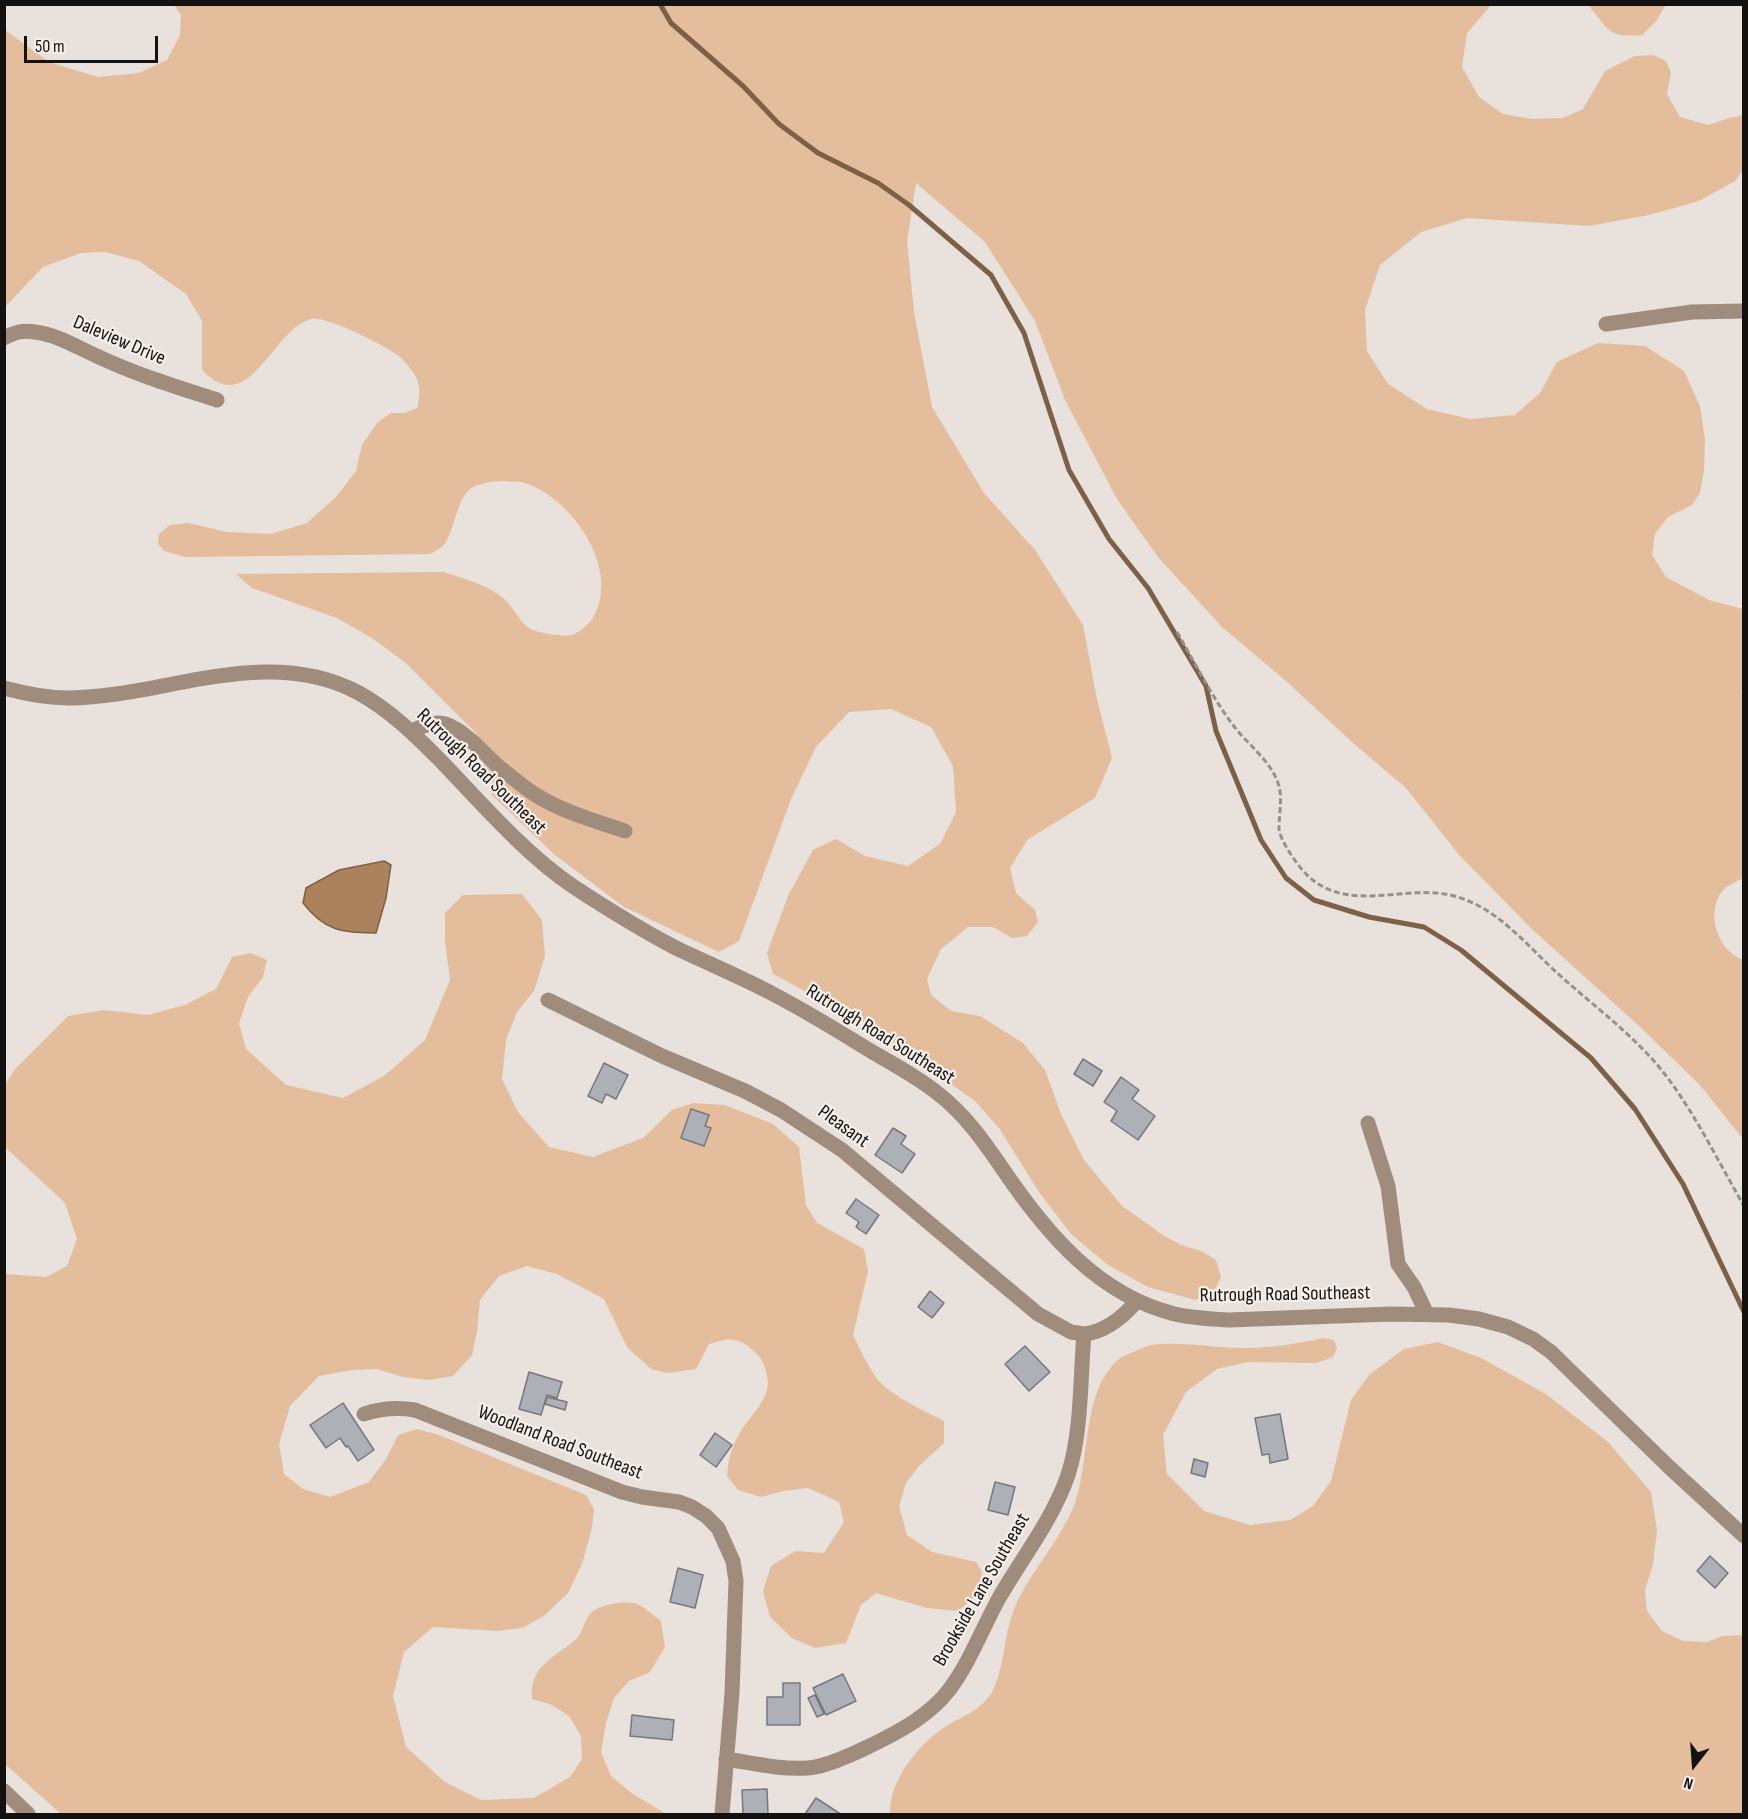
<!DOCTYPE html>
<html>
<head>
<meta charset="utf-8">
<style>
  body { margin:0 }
  #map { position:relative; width:1748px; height:1819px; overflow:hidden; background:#e8e1dc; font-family:"Sofia Sans Condensed",sans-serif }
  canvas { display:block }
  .frame { position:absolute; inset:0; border:6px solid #141210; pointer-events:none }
  .north { position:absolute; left:1664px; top:1735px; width:60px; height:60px; -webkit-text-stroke:4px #f5eee9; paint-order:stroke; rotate:197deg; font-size:16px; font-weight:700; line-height:24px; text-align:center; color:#141210 }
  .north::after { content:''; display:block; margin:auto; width:21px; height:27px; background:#141210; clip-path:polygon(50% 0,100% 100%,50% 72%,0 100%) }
  .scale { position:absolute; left:24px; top:36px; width:134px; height:27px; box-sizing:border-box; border:3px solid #141210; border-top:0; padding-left:8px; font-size:18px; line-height:21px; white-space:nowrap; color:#141210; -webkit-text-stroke:4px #f5eee9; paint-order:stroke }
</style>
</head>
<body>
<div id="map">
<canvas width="1748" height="1819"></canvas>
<div class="frame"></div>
<div class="north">N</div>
<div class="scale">50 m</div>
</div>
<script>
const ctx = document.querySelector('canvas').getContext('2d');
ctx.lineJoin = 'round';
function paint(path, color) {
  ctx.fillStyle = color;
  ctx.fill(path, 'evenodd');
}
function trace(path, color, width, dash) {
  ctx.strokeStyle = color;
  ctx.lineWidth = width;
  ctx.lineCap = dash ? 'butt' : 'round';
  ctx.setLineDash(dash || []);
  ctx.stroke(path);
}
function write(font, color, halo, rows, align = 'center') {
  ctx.font = font + ' "Sofia Sans Condensed",sans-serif';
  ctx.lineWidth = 4.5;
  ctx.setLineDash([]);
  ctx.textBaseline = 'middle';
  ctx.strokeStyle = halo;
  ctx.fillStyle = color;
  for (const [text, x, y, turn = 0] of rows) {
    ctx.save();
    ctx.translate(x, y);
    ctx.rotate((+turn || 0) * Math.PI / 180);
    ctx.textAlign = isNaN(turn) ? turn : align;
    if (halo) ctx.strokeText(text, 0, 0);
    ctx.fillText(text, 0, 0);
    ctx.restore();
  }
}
const green = new Path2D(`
  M174,5H1491L1467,33L1462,67L1479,97L1503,114L1532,119L1563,118L1583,109L1605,71L1635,56L1653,55L1666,61L1671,73L1667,94L1680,117L1708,125L1726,119L1743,115V170L1735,181L1699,201L1649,215L1589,226L1467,218L1421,232L1380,265L1365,310L1367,351L1388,384L1427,409L1470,419L1515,415L1540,393L1557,362L1598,343L1645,346L1684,371L1700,406L1705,440L1704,470L1700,493L1692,505L1668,517L1655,534L1652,555L1666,577L1709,600L1743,609L1744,688L1741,692L1744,701L1743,878C1738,881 1727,885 1723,890C1705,913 1717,950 1743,960V1139L1700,1085L1638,1025L1534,931L1460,856L1406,788L1353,743L1286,681L1222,627L1158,557L1117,499L1065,400L1035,321L985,242L916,183L907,241L914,312L932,407L984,493L1035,550L1083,625L1097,699L1112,758L1095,798L1027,840L1010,868L1016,893L1035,910L1038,922L1027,936L1012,938L993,927H968L941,949L927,979L931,995L951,1011L980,1016L1023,1043L1045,1070L1061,1114L1084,1160L1122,1206L1163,1235L1181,1245L1201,1251L1216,1260L1221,1277L1213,1294L1195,1300L1148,1287L1108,1265L1071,1234L1039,1192L999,1128L975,1101L871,1027L773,974L767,953L788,896L813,850L836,839L865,856L908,866L940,844L956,812L953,766L931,727L891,709L849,712L816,747L791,799L739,941L719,952L624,907L555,855L492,795L476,733L407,664L372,638L337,618L252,588L236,574L443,572C463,578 481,583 498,594C511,603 515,614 525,625C532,633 562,637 572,635C579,633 589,624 593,618C622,569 571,496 522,482C516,481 509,482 504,481C494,481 481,483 473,487C456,497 455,530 445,543C442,548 435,551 430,554L186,557L164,551L158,544L159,534L170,525L188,523L227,532L271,534L307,523L336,497L356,471L362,445L377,423L391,413H405L417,408C420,398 421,387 416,377C413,371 404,360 399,356C386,346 326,315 311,319C271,330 250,420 202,370V321L186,294L139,261L105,252L81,253L43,267L5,307V30L49,62L98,77L139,73L167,60L180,35L181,15Z
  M1588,5H1666L1656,21L1642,35C1605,38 1609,28 1588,5Z
  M522,894L542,920L545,956L534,991L517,1012L506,1040L502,1079L518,1112L549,1147L593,1157L643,1138L672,1110L693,1103L725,1105L773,1124L799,1147L806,1205L817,1223L864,1249L868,1271L853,1335C861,1351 868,1367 879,1381C892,1396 926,1412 944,1421V1443L919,1466L906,1483L899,1506L907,1535L932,1552L976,1562L982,1572L977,1595L958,1611L927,1608L876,1593L861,1605L846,1643L815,1648L792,1638L770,1617L763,1591L771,1566L795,1551L824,1553L844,1522L839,1502L808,1488L784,1491L761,1497L738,1490L727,1476C728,1461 731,1449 738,1436C749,1415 775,1398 766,1371C763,1363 762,1358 755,1352C736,1336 731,1338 709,1344L696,1369L667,1373L651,1369L627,1347L604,1299L557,1274L527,1266L499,1276L480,1300L477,1331L472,1355L453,1376L429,1380L403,1377L376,1369L352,1370L319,1376L290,1406L279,1444L284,1474L303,1489L330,1497L369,1482L386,1459L398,1435L417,1429L439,1435L586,1495L594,1509L592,1528L582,1564L568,1593L544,1616L522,1628L497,1631L433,1627L404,1652L393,1696L406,1747L445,1782L481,1800L534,1798L570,1777L582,1759L581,1736L569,1716L552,1705L532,1699C529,1668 552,1658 573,1642C583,1635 584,1618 593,1611C602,1604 623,1601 634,1603C643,1605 654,1616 661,1621L665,1647L650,1672L629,1681L614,1698L606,1723L601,1752L611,1776L633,1794L666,1814H61L5,1764V1274L46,1277L67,1266L77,1239L65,1203L5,1147V1085L15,1069L68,1016L104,1010L148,1015L185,1005L216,989L232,957L251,953L267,960L263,977L248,997L239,1023L246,1049L286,1085L343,1098L384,1076L425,1040L450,980L445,941V913L463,895Z
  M1323,1338L1334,1340L1337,1348L1333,1357L1316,1363L1248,1362L1217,1369L1186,1392L1163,1435L1167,1474L1204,1511L1250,1525L1290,1520L1313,1506L1331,1481L1351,1400L1369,1375L1404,1349L1438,1342L1481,1358L1546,1394L1608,1442L1651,1492L1657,1531L1653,1564L1645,1590L1647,1611L1662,1631L1683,1641L1706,1642L1723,1636L1743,1635V1814H890C889,1782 916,1747 942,1729C960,1717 981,1711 992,1692C1006,1666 1003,1629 1018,1600C1035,1566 1061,1539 1075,1503C1091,1458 1081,1392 1119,1359C1122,1356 1127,1355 1131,1353C1138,1350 1145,1346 1152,1345C1182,1341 1213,1348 1243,1348C1271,1348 1296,1344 1323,1338Z`);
const water = new Path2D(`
  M384,861L391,865L386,898L376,933C341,932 326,932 303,903L306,888L339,870Z`);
const stream = new Path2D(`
  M660,4L671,23L743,86L779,124L818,153L878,183L909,205L991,275L1024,333L1069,470L1109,539L1148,588L1206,686L1216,731L1261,840L1286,878L1314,900L1369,917L1424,927L1461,950L1591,1058L1635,1109L1683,1184L1744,1312`);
const building = new Path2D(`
  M1083,1059L1102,1071L1093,1086L1074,1074Z
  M604,1063L628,1075L616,1099L606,1094L602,1103L588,1096Z
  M1121,1077L1139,1090L1132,1099L1155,1116L1138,1140L1111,1121L1117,1111L1104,1102Z
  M691,1109L709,1115L705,1126L711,1128L704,1146L681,1138Z
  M893,1128L906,1136L901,1144L915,1154L902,1173L875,1155Z
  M856,1199L879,1215L866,1234L856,1227L859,1222L846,1213Z
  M930,1291L944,1303L932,1318L918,1307Z
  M1025,1346L1050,1372L1029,1391L1005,1364Z
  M529,1372L562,1382L557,1398L547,1395L541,1415L519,1409Z
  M547,1397L567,1402L565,1410L545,1404Z
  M343,1403L374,1450L358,1461L348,1446L346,1447L340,1438L326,1448L310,1425Z
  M1280,1414L1288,1459L1270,1463L1269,1454L1262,1455L1255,1418Z
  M715,1433L732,1445L716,1467L700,1455Z
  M1194,1459L1208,1463L1205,1477L1191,1473Z
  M995,1482L1015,1487L1008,1515L988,1510Z
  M1710,1556L1728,1573L1715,1588L1697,1571Z
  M678,1568L703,1575L695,1608L670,1602Z
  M843,1674L856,1701L826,1715L813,1688Z
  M783,1683H800V1725H767V1697H783Z
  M815,1695L824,1714L817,1717L808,1698Z
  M632,1715L674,1720L672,1740L630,1736Z
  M767,1789L768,1814H743L742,1790Z
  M816,1798L839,1813L838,1814H805Z`);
const path = new Path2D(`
  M1177,632C1195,663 1212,697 1233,725C1247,744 1270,760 1278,783C1283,797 1279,812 1279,828C1279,840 1300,869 1309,877C1351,914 1406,883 1454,896C1496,907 1525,943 1555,971C1593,1006 1636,1036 1667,1077C1697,1117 1719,1163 1744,1206`);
const minor = new Path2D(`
  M1606,324L1692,312L1744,311
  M4,338C15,332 23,330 35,332C59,335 78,348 99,357C137,375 177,387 217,400
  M4,688C26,694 47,698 69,698C164,697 266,644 357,692C389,709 416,736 441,761C481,803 526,855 574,887C606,908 640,929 674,947C707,963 741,977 773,994C808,1012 841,1033 874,1053C895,1065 917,1077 936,1092C968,1116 989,1149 1011,1181C1051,1238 1100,1294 1171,1313C1189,1318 1210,1319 1229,1320L1391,1314L1449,1315L1479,1319L1508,1327L1533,1339L1551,1352L1669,1467L1744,1536
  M411,732C424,724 440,719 454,728C471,737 485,755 499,767C511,776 523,787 536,795C563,812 595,821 625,831
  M548,1000L662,1056L745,1091L781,1110L842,1150L1038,1314L1071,1332L1084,1334
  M1368,1123L1388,1186L1398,1264L1414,1287L1427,1314
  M364,1414C382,1408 397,1407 415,1410L622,1492L642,1497L679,1502L692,1507L706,1516L718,1528L733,1561L736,1581L732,1693L722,1814
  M726,1759C752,1763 781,1770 808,1768C832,1767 894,1735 915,1721C928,1712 940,1702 949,1690C970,1662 982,1629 999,1598C1022,1558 1053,1519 1068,1475C1082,1432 1080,1379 1084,1334C1106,1332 1123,1317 1137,1301
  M4,1791L28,1814`);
const streetNames = [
  ["Daleview Drive",119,341,23],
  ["Rutrough Road Southeast",481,772,44],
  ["Rutrough Road Southeast",880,1035,32],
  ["Pleasant",843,1127,36],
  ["Rutrough Road Southeast",1285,1295,-1],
  ["Woodland Road Southeast",560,1443,21],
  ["Brookside Lane Southeast",982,1590,-60]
];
paint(green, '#e4bd9d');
paint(water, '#ac825d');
trace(water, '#7e6046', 1.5);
trace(stream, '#7e6046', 5);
paint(building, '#adb0b7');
trace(building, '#75787f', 1.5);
trace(path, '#96918d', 3, [6, 3]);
trace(minor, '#9f8c7c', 15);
write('20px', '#141210', '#f5eee9', streetNames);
</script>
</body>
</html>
